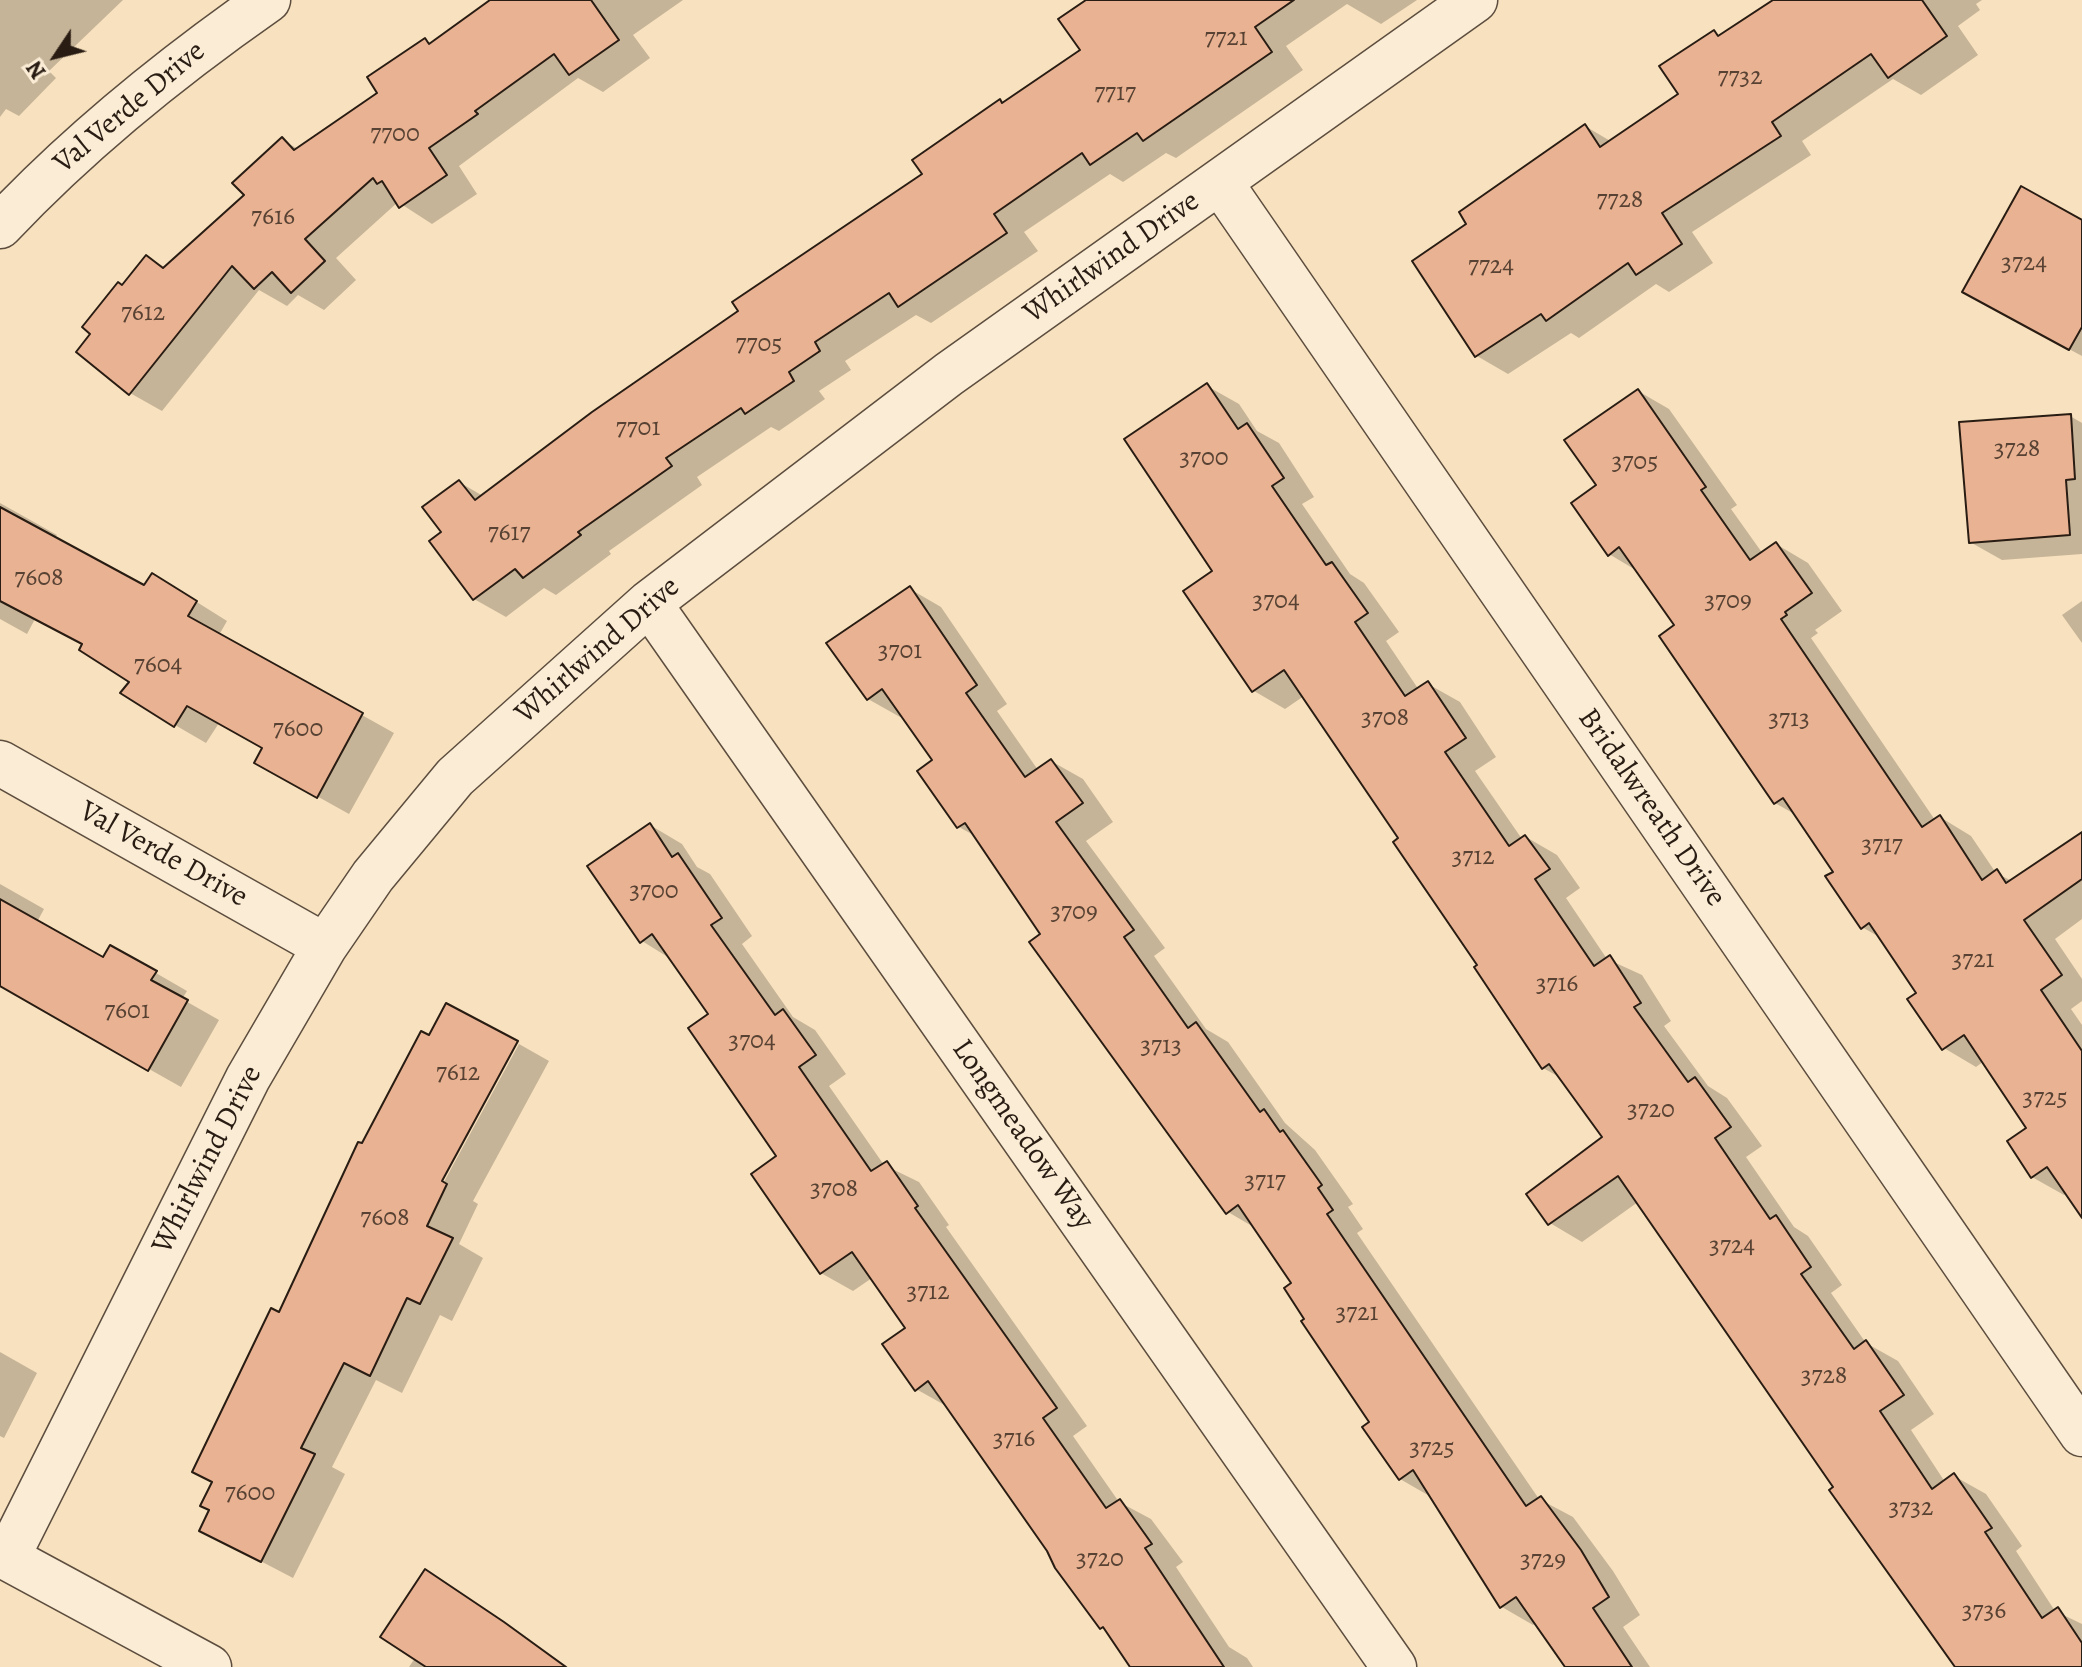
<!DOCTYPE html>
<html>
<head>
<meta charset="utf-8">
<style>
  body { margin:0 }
  #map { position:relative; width:2082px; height:1667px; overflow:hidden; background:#f8e1be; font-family:Alegreya,serif }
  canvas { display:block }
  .north { position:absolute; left:16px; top:16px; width:80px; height:80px; -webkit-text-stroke:6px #faecd5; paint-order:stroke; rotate:235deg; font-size:22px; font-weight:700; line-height:32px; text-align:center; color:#281c13 }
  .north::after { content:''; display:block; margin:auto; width:28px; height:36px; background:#281c13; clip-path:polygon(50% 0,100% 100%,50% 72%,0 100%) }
</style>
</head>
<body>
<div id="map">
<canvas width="2082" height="1667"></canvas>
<div class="north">N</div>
</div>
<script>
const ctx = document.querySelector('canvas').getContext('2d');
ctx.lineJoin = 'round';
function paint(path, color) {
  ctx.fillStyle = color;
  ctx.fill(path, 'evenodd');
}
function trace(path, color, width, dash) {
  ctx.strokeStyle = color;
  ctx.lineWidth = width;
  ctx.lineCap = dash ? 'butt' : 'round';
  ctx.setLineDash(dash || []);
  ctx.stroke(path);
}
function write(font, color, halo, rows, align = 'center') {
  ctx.font = font + ' Alegreya,serif';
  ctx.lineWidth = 7;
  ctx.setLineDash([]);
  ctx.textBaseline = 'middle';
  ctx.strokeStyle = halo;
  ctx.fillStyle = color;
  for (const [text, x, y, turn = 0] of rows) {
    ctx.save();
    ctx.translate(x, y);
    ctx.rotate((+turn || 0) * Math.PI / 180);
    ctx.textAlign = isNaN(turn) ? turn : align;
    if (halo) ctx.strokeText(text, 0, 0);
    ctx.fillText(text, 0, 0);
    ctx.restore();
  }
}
const shadow = new Path2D(`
  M0,0H123L49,71L56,78L19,116L6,109L0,117Z
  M493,0H683L633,35L650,58L603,92L578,78L459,166L477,194L432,224L398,202L336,258L356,280L324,310L298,295L287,306L259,290L162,411L130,393L122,287L147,257L166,268L246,195L282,140L298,149L380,94L425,40L432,44Z
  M1089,0H1417L1381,24L1347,4L1286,46L1303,70L1176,158L1166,153L1123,182L1110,174L1024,232L1038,251L931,323L916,315L845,361L851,370L819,391L825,399L779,431L771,427L697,477L702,485L609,551L611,554L556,595L544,588L506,617L474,599L443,533L459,482L483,496L741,312L924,175L1004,104L1083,51Z
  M1777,0H1982L1976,4L1980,10L1958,26L1978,55L1921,95L1893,79L1802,141L1811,155L1692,232L1713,263L1669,292L1656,284L1579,338L1571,333L1508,374L1477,356L1469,224L1585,126L1612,142L1681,95L1714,32L1721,37Z
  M2082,222V356L1996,310Z
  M1207,386L1239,404L1257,431L1279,443L1314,497L1302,504L1350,574L1364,583L1399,632L1386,641L1419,690L1428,684L1460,702L1496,757L1475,771L1522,839L1526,837L1557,855L1580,888L1566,898L1607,959L1642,975L1671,1021L1664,1026L1708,1086L1727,1098L1762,1146L1746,1157L1794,1227L1808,1236L1842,1285L1831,1293L1866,1343L1898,1361L1934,1414L1911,1430L1945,1482L1954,1476L1986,1494L2022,1546L2016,1551L2055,1611L2082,1624V1667H1958L1638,1202L1582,1242L1550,1223L1605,1137L1563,1079L1543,1068L1401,839L1304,696L1285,709L1254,691L1215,572Z
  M1638,391L1669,409L1737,505L1731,509L1763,554L1776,544L1808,563L1842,611L1815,630L1818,633L1811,638L1935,820L1940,817L1971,836L1996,873L2012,881L2082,835V919L2055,939L2082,979V1001L2071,1009L2082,1025V1215L2067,1193L2064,1195L2032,1177L2029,1128L1984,1061L1976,1067L1944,1048L1919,993L1881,938L1862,927L1836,872L1798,816L1775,803L1677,626L1639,572L1609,554L1599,486Z
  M2070,416L2082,423V554L2002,560L1970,542Z
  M0,503L57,535L54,539L145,588L184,594L227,621L219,635L394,733L349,814L288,780L264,748L219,723L206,743L175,725L132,681L84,645L35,619L27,634L0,619Z
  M910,589L941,607L1007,704L997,711L1038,770L1051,761L1083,779L1113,822L1086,841L1165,948L1154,956L1206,1029L1228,1042L1285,1123L1315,1150L1353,1204L1348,1207L1363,1229L1357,1233L1539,1499L1573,1517L1613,1571L1640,1615L1623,1627L1650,1667H1567L1536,1623L1533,1625L1502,1607L1433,1498L1400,1479L1372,1423L1307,1319L1294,1283L1257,1229L1228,1212L1162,1118L1152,1112L1063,981L1043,934L977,837L959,827L935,761L903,715L900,717L868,699Z
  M2082,601V643L2062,615Z
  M650,825L682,844L697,867L710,874L752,936L742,944L793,1017L815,1030L846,1074L829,1086L884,1165L919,1182L949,1225L946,1227L1087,1426L1073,1436L1119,1502L1151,1519L1183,1562L1176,1567L1229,1647L1247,1658L1253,1667H1132L948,1407L916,1389L908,1328L872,1278L853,1291L821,1273L778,1157L711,1015L671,959L642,941Z
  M0,884L44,909L37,922L104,960L111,947L187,991L182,999L219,1020L181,1087L0,985Z
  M519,1044L549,1061L473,1201L478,1204L459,1244L483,1258L452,1321L440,1315L402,1393L376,1380L332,1467L345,1474L293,1578L201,1530L211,1510L214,1482L280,1315L436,1189L439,1191Z
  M0,1352L37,1373L4,1438L0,1436Z
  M426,1572L457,1590L568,1667H409L415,1658Z`);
const building = new Path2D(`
  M490,0H591L619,40L569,75L554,54L475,111L478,114L429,148L447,175L399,208L382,181L377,184L373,178L305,239L325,261L291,293L272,272L254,289L232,266L129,395L76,352L90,334L82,327L118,282L122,285L146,255L163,268L244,195L232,183L282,137L294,150L377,93L367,77L425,38L429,44Z
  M1086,0H1294L1255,27L1272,52L1143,141L1137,133L1090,165L1082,153L994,214L1007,233L898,307L889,293L815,342L820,351L789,372L794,381L745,414L741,408L666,458L672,466L578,532L581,535L523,578L515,569L473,600L429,541L441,532L422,507L459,480L475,500L592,412L738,311L732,302L922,174L912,160L1000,99L1002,103L1080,50L1058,19Z
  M1773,0H1922L1947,36L1888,78L1871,54L1772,122L1781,136L1662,213L1682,244L1636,275L1628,263L1546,321L1541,314L1475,357L1412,261L1466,224L1459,212L1585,124L1600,147L1678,94L1659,66L1714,30L1718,36Z
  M2021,186L2082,220V327L2069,350L1962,292Z
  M1207,383L1238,429L1247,423L1284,478L1272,486L1326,565L1332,562L1368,613L1355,622L1405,696L1428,681L1466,738L1445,752L1509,846L1525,835L1550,869L1535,879L1594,966L1610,955L1641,1003L1634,1007L1688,1082L1695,1077L1731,1127L1715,1138L1770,1219L1776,1215L1811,1267L1801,1274L1854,1349L1866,1340L1904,1395L1880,1411L1932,1489L1954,1473L1992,1528L1985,1532L2042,1618L2058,1607L2082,1643V1667H1955L1829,1490L1833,1487L1618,1176L1548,1225L1526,1194L1602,1137L1549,1064L1542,1069L1474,967L1477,965L1393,842L1398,838L1284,670L1252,692L1183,591L1212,571L1124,439Z
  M1638,389L1706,487L1701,490L1750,560L1776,542L1812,593L1785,612L1787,615L1781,619L1922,827L1940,815L1982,880L1997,869L2006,883L2082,832V879L2024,920L2062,975L2041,990L2082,1051V1218L2047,1167L2031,1178L2007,1141L2026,1128L1964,1035L1942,1050L1907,999L1916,993L1869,923L1861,929L1825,876L1833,872L1783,798L1774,804L1659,636L1674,625L1619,547L1608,556L1571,503L1596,485L1564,440Z
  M2071,414L2075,479L2066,480L2070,535L1969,543L1959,422Z
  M0,507L144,585L152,573L197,601L188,616L363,713L317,798L254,763L262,748L187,706L174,727L120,693L129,682L79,650L82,644L0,601Z
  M910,586L977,685L966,693L1025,777L1051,759L1083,803L1056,822L1134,930L1124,937L1188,1028L1196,1022L1260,1112L1264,1109L1280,1132L1283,1130L1322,1185L1318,1188L1333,1210L1327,1214L1526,1506L1541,1496L1581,1550L1609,1597L1593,1608L1632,1667H1565L1516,1597L1500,1608L1413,1470L1399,1480L1362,1427L1369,1422L1301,1321L1304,1319L1284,1288L1291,1283L1238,1205L1226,1214L1029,942L1040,934L965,823L957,828L917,771L932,760L882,689L867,700L826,643Z
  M650,823L672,857L678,853L722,918L711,925L775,1015L783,1009L816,1055L799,1067L871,1171L887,1161L918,1206L915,1208L1057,1408L1043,1418L1106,1508L1120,1499L1152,1544L1145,1548L1224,1667H1130L1103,1627L1100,1629L1055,1568L1047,1551L928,1381L915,1391L882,1344L905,1328L852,1252L820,1274L751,1174L776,1156L688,1028L708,1014L652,934L640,943L587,866Z
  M0,899L103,957L110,945L157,971L151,980L188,1000L148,1071L0,986Z
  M446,1003L518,1041L442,1181L447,1184L427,1226L453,1238L420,1304L407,1298L370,1376L344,1363L301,1448L315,1454L261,1562L199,1531L209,1510L200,1506L212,1482L192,1472L271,1308L279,1312L358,1142L362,1143L421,1031L429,1035Z
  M425,1569L504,1622L566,1667H426L380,1637Z`);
const minor = new Path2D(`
  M1220,182L2082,1434
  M0,226C81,140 172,67 268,0
  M649,603L1394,1667
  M0,763L325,946
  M0,1554L209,1667
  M7,1558L248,1078L325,946L373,876L455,777L649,603L949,374L1475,0`);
const numberNames = [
  ["7721",1226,39],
  ["7732",1740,78],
  ["7717",1115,94],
  ["7700",395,135],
  ["7728",1620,201],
  ["7616",273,218],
  ["3724",2024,264],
  ["7724",1491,267],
  ["7612",143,314],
  ["7705",759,345],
  ["7701",638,429],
  ["3728",2017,450],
  ["3700",1204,459],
  ["3705",1635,463],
  ["7617",509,534],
  ["7608",39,579],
  ["3704",1276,602],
  ["3709",1728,602],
  ["3701",900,652],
  ["7604",158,666],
  ["3708",1385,719],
  ["3713",1789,720],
  ["7600",298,730],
  ["3717",1882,846],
  ["3712",1473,858],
  ["3700",654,892],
  ["3709",1074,913],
  ["3721",1973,961],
  ["3716",1557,985],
  ["7601",127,1012],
  ["3704",752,1042],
  ["3713",1161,1047],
  ["7612",458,1074],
  ["3725",2045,1099],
  ["3720",1651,1111],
  ["3717",1265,1182],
  ["3708",834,1190],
  ["7608",385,1219],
  ["3724",1732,1247],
  ["3712",928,1293],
  ["3721",1357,1314],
  ["3728",1824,1377],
  ["3716",1014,1440],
  ["3725",1432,1449],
  ["7600",250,1494],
  ["3732",1911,1509],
  ["3720",1100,1560],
  ["3729",1543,1561],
  ["3736",1984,1612]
];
const streetNames = [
  ["Val Verde Drive",130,108,-40],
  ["Whirlwind Drive",1112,258,-35],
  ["Whirlwind Drive",598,651,-41],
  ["Bridalwreath Drive",1651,808,55],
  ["Val Verde Drive",163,855,29],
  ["Longmeadow Way",1022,1135,55],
  ["Whirlwind Drive",208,1160,-63]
];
paint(shadow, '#0003');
paint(building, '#e9b292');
trace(building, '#281c13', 2);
trace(minor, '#5c4d3e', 47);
trace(minor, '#faecd5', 44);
write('26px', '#584233', null, numberNames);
write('30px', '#281c13', '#faecd5', streetNames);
</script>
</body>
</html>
